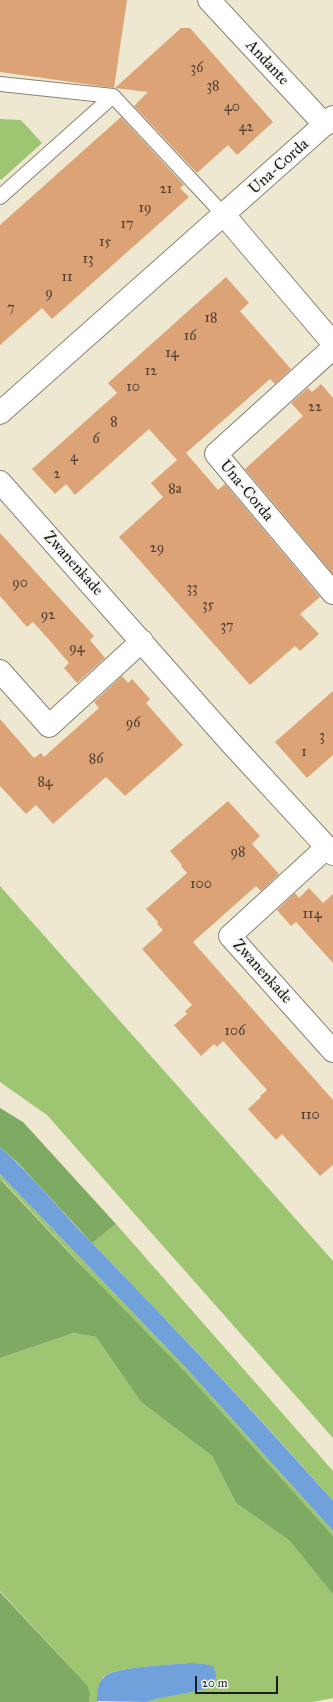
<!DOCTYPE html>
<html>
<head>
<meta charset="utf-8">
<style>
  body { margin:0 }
  #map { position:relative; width:333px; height:1702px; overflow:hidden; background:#efe8d1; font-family:"IM FELL Great Primer",serif }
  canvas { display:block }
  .scale { position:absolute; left:195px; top:1676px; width:83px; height:18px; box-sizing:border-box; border:2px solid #1c1c1c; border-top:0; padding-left:5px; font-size:12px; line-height:14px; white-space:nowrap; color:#1c1c1c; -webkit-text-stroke:3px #f6f6f2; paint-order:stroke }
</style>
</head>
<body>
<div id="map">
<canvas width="333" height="1702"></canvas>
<div class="scale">20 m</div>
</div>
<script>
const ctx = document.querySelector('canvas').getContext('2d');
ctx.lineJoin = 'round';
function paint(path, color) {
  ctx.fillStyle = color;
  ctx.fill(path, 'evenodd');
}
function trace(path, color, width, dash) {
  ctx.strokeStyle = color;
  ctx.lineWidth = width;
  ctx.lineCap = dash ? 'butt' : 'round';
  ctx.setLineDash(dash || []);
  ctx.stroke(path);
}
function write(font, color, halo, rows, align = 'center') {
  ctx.font = font + ' "IM FELL Great Primer",serif';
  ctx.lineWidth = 4;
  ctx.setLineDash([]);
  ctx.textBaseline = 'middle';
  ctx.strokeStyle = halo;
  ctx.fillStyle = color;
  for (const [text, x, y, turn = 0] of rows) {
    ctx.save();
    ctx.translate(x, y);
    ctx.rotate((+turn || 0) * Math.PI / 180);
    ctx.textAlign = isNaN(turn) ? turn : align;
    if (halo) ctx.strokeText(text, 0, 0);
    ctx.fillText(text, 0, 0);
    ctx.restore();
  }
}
const green = new Path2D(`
  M0,119L21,120L42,143L1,180L0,179Z
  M0,886L333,1261V1438L47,1115L0,1082Z
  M0,1174L187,1369L333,1531V1536L3,1181L0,1182Z
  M116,1224L333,1471V1501C256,1412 174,1328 92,1243Z
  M74,1333L96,1337L141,1402L212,1456L236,1503L290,1541L332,1591L333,1594V1698L313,1702H146L160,1698L187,1663C171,1665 114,1667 104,1676C99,1681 97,1695 98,1702H89L90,1694L88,1686L0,1591V1358Z`);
const forest = new Path2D(`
  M0,1108L23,1122L116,1224L92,1243L19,1164L0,1147Z
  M2,1181L75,1259L185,1372L333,1536V1594L290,1541L236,1503L212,1456L141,1402L96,1337L74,1333L0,1358V1182Z
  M0,1592L88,1686L90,1694L89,1702H0Z`);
const water = new Path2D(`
  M0,1147C34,1177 62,1213 94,1245C175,1329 256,1413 333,1501V1531L187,1369L0,1174Z
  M187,1663L204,1664L213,1666L216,1675L214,1683L207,1689L160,1698L146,1702L97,1701C97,1692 97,1683 105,1676C114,1667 171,1665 187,1663Z`);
const building = new Path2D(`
  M0,0H127L114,88L0,72Z
  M181,28H190L273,122L237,155L228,145L197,173L134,106L148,92L115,88Z
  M121,117L184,185L180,188L189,197L52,319L42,308L0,345V225Z
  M226,277L249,303L240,311L291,369L275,384L270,379L186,453L218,490L225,484L320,597L300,614L319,634L300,651L295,646L250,685L119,537L163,497L151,483L177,460L149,429L75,495L66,484L55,494L32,469L117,393L108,383Z
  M321,384L333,398V574L245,469L303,416L291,403L308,388L312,392Z
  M0,533L94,636L90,640L105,658L77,683L64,668L69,663L51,642L33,622L27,627L0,596Z
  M122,676L128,683L132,679L150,699L146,703L183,745L125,796L106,777L53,824L36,805L26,814L0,786V719L34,758L41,753L44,757L99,708L94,702Z
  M333,691V755L307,778L275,742Z
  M228,801L260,836L252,844L279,874L261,891L256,886L193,942L333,1100V1165L320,1176L282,1134L276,1140L248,1109L261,1097L260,1096L267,1090L223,1041L217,1047L214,1044L201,1056L174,1025L187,1014L185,1011L192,1005L142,949L163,930L157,924L158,922L146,909L187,873L181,866L182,865L170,851Z
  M309,888L323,903L333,894V963L296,922L291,926L277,910L295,893L299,898Z`);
const lane = new Path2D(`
  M0,84L113,96L224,215
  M0,197L113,96`);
const street = new Path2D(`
  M209,0L325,125
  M224,215L333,343
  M333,348L216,454L333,593
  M0,413L333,117
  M0,482L230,742L333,854
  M0,671L49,726L142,641
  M327,847L230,936L333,1051`);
const numberNames = [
  ["36",197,69],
  ["38",213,87],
  ["40",232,108],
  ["42",246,128],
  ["21",166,190],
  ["19",145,209],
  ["17",127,225],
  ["15",105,243],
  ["13",88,260],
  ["11",67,278],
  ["9",49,294],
  ["7",11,309],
  ["18",211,319],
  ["16",190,337],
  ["14",172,354],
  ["12",151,372],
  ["10",133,388],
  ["22",315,408],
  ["8",114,423],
  ["6",96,440],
  ["4",74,458],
  ["2",57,475],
  ["8a",175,490],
  ["29",157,549],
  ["90",20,584],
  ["33",192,589],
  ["35",208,606],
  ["92",48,616],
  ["37",227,627],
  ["94",77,649],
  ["96",133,724],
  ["3",322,737],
  ["1",304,753],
  ["86",96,760],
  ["84",45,783],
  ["98",238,853],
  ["100",201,885],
  ["114",312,915],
  ["106",235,1032],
  ["110",310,1116]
];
const streetNames = [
  ["Andante",267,63,47],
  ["Una-Corda",279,167,-42],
  ["Una-Corda",246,491,50],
  ["Zwanenkade",73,564,48],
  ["Zwanenkade",262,972,48]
];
paint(green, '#9ec571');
paint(forest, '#7eaa63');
paint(water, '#71a1db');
paint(building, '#dca377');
trace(lane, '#868276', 16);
trace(street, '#868276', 24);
trace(lane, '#fff', 14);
trace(street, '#fff', 22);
write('14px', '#4c3e33', null, numberNames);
write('16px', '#1c1c1c', '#f6f6f2', streetNames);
</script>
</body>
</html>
